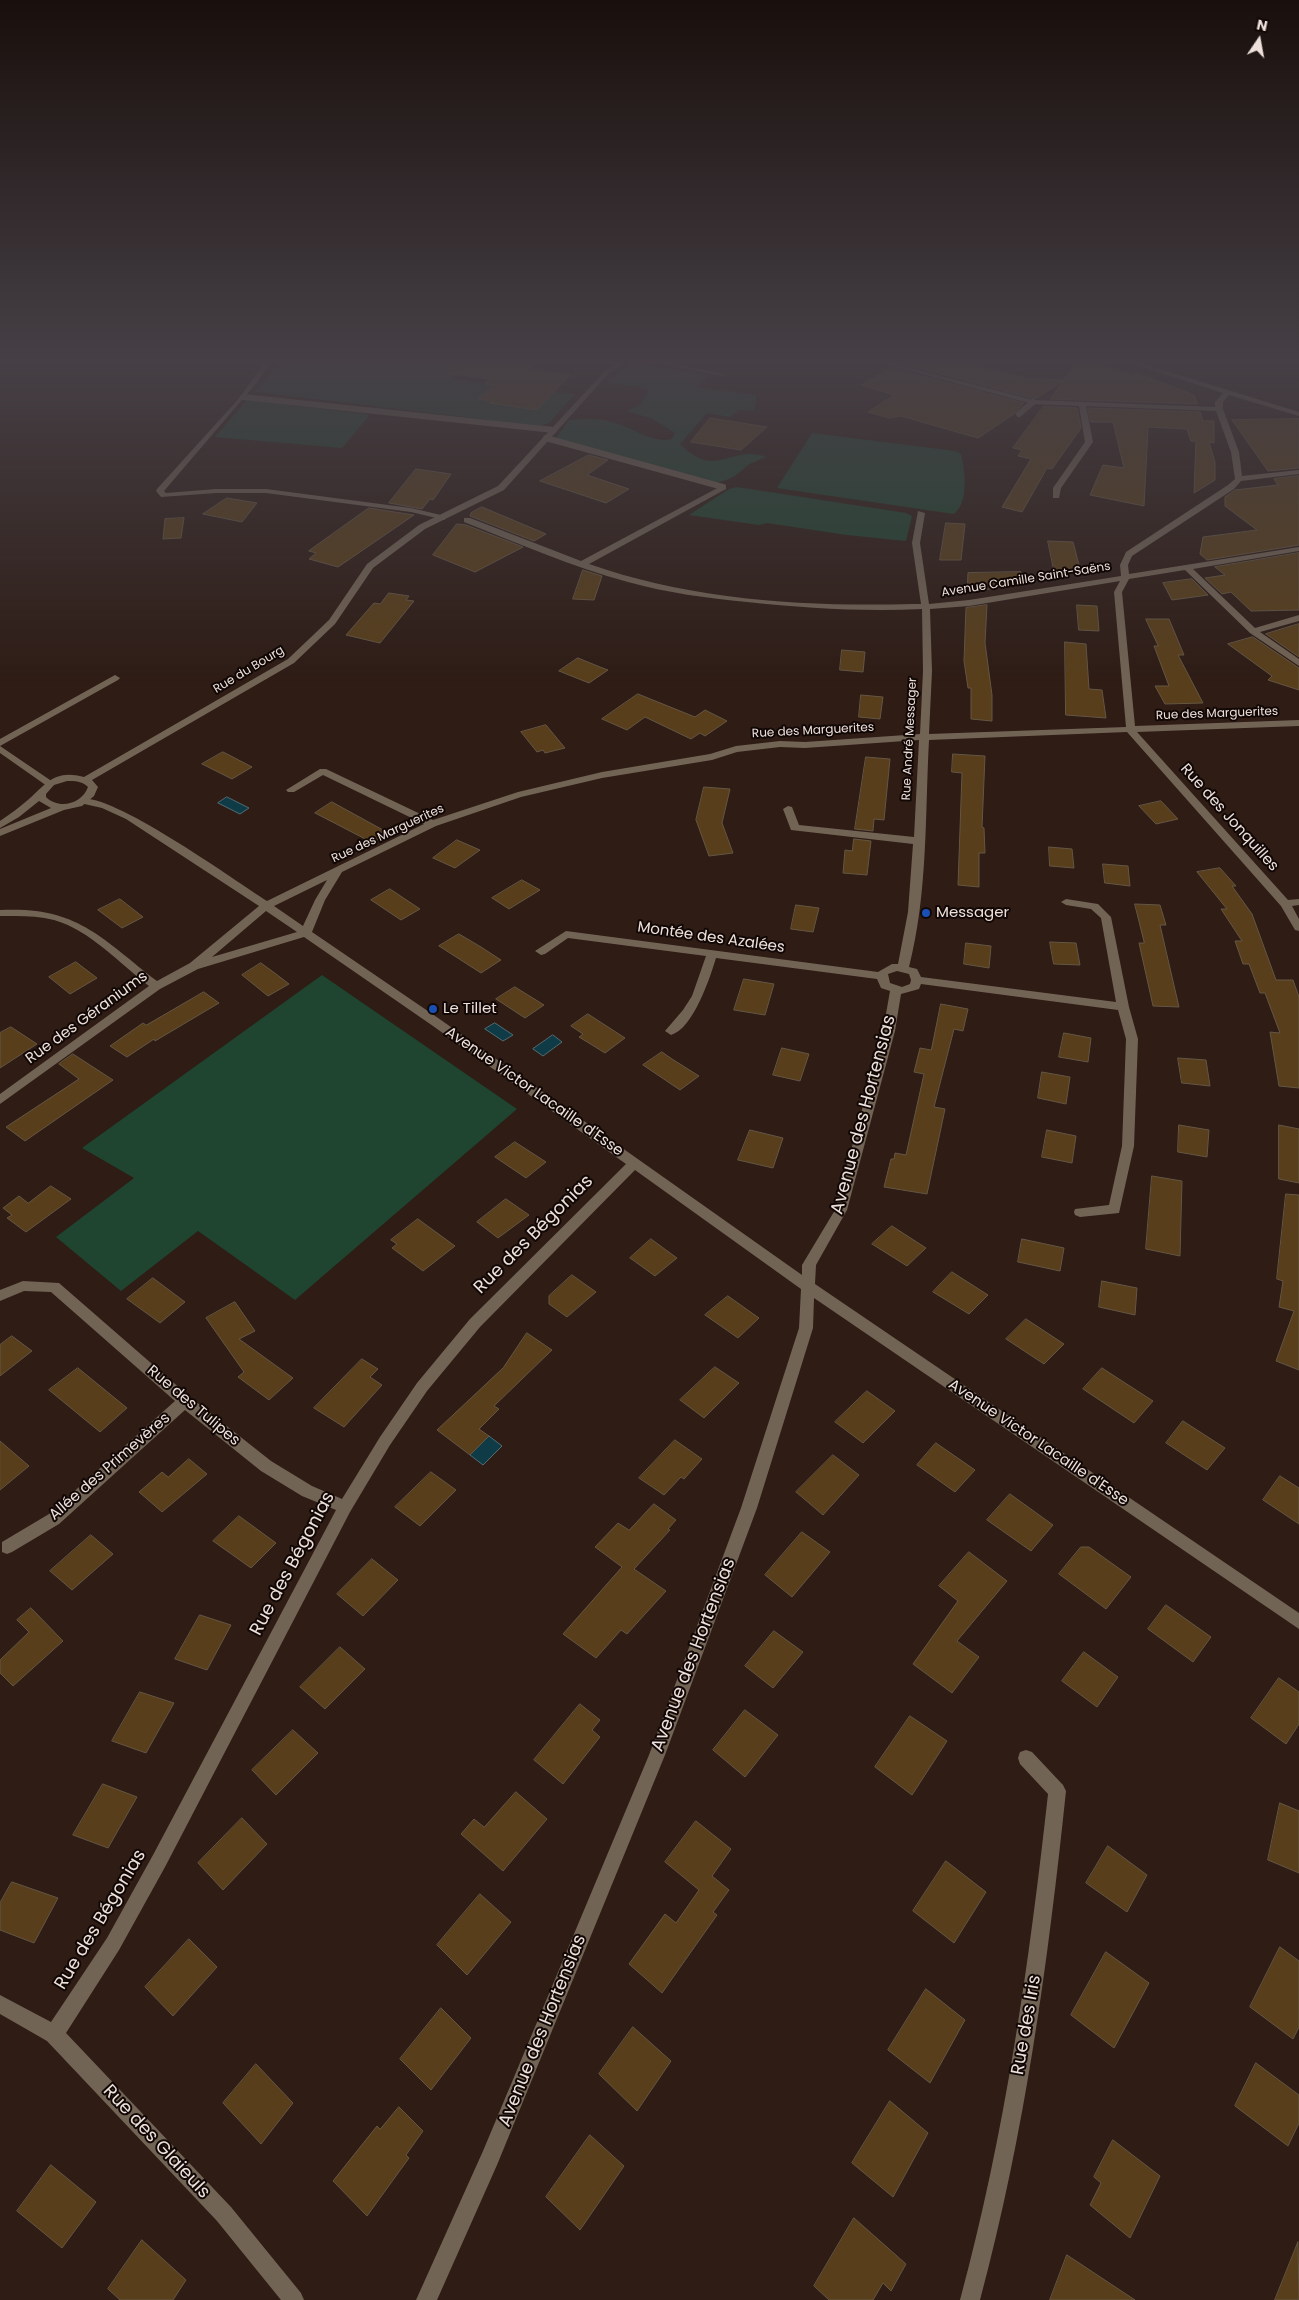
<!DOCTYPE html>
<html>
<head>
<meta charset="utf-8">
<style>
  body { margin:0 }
  #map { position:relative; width:1299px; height:2300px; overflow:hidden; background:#2e1c15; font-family:Poppins,sans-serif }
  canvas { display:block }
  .north { position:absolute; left:1234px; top:15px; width:50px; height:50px; -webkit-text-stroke:4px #110806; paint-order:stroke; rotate:12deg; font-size:14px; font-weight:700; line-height:20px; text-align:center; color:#eee0db }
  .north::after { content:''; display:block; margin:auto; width:18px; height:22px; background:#eee0db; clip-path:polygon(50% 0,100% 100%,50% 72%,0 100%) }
</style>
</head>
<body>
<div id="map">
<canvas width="1299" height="2300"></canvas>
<div class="north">N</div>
</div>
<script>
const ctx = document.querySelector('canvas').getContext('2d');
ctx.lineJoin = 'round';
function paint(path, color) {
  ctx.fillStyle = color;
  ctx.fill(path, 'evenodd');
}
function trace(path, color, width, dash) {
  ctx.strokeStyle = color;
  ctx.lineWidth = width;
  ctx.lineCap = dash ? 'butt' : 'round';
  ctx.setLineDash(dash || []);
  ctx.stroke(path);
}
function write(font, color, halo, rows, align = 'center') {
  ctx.font = font + ' Poppins,sans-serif';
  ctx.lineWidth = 4;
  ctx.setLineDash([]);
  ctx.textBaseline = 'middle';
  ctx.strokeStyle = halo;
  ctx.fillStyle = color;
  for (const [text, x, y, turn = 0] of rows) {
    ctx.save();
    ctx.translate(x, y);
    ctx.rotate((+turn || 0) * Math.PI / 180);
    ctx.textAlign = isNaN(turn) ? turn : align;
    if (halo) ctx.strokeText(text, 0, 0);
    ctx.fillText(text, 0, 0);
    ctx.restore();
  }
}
const green = new Path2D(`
  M282,361H469L452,379L575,394L549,423L540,426L255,392Z
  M634,363L709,375L698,387L757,395L754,411L739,410L730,417L707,413L680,444C717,481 730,444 766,457C760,460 752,462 747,466C736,475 731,481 716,482L556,438L569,420C584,419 598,418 612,422C632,427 652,444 672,439L675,433L651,418L626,411L641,404L649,392L638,387L605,382Z
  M247,400L366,414L369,416L342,448L215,437Z
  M812,433L955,451L961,454C965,471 969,502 954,514L777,488Z
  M737,487L906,513L912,516L906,541L847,535L767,523L759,525L689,515L729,489Z
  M322,975L517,1109L295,1300L198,1231L121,1291L56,1237L134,1178L82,1148Z`);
const water = new Path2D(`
  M227,797L249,808L240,814L218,803Z
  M495,1023L513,1035L503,1041L485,1029Z
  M553,1035L562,1042L543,1056L533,1049Z
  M489,1436L502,1446L483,1465L470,1455Z`);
const building = new Path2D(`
  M448,361H538L528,369L570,375L537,410L490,403L492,401L478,399L494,385L485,384L490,379L447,373Z
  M903,361H958L1026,378L1063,380L1076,363L1080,365L1089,361L1135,375V372L1194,395L1198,404L1050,399L1063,381L1037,398H1031L900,363Z
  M891,368L1024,403L1014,414L978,438L901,416L889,418L868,412L894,395L862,385Z
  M1044,406L1077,408L1081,428L1052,469L1047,468L1022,512L1002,507L1031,459L1018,456L1022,450L1013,448Z
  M1088,408L1200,412L1203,421H1214V443L1209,442L1215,462V480L1194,493L1196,441H1191L1187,429L1148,427L1144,506L1090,495L1103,465L1124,468L1113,422H1091Z
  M710,418L767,427L741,450L691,442Z
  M1299,419V468L1268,471L1232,420Z
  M589,455L608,460L587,475L629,489L606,503L540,481Z
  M416,469L451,474L433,500L430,499L422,509L389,503Z
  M1299,476V545L1207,560L1200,554L1203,537L1257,530L1225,506V497L1235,490L1278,485L1274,479Z
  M227,498L257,503L242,522L203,514Z
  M482,507L546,534L534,541L470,516L471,513Z
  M369,508L414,515L338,567L309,559L316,553L309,551Z
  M184,518L181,538L163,539L165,519Z
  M946,523L965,524L961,560H940Z
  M457,524L466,525L523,547L475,572L433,555Z
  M1048,541L1073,542L1079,565L1056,579Z
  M1299,553V610L1251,611L1231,592L1222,594L1205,578L1225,575L1215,567Z
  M583,570L602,576L594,600L573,599Z
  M1021,572L1022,583L967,593L968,573Z
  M1192,579L1208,595L1172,600L1163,583Z
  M389,593L409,596L406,600L414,601L380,643L346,635L374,603L380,604Z
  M987,605L985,643L992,695V721L971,719V688H968L964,661L966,608Z
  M1077,605L1097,606L1099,631L1079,630Z
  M1146,619H1169L1184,655H1178L1203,703L1165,704L1155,686H1169L1154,646H1158Z
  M1299,624V657L1266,634Z
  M1253,637L1299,668V690L1268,680L1272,676L1228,644Z
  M1065,642L1086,644L1089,689L1102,690L1106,718L1066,715Z
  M842,650L865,652L863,672L840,670Z
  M578,658L600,667L608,670L589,683L559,671Z
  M638,694L695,717L705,710L727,721L705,736L700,733L691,739L645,717L627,730L602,719Z
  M861,695L883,697L880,719L859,717Z
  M546,725L565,748L545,753L543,750L537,752L521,732Z
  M223,752L229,755L252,767L232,779L202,764Z
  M953,754L985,756L982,827L984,828L985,853H979V887L958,885L962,773L952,772Z
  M866,757L890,759L884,820L874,819L873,831L855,829Z
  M704,787L730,789L722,823L733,853L709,856L696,820Z
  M1161,801L1178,819L1156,824L1139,806Z
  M332,802L383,830L375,844L315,813Z
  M854,839L871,841L867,875L843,873L845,850L852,851Z
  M457,840L480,850L455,868L433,858Z
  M1049,847L1072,849L1074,868L1050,866Z
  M1103,864L1128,866L1130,886L1105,883Z
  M1220,868L1236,886H1232L1252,914L1276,980H1293L1299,997V1088L1279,1086L1270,1032L1280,1033L1265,993H1260L1249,964H1243L1235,941H1242L1221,909H1227L1197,872Z
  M522,880L540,890L509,909L492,898Z
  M390,889L420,909L401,920L371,900Z
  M120,899L143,917L122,928L98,910Z
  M1135,904L1160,905L1166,925H1160L1179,1007L1153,1006L1139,943H1144Z
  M796,905L819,908L813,932L791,929Z
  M459,934L481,947L501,960L481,973L439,946Z
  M1050,942L1076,943L1080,965L1054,964Z
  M966,943L991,946L989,968L964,964Z
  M76,962L97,978L70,994L49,977Z
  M261,963L276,974L289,984L268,996L242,975Z
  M744,979L774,984L765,1015L734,1010Z
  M515,987L528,995L544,1005L525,1018L496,999Z
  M204,992L219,1003L155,1041L154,1039L127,1057L110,1046L143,1023L146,1025Z
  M941,1004L968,1009L963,1031L954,1029L934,1107L945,1109L927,1194L884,1187L891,1159H894L895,1153L906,1155L924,1074L914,1072L920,1048L931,1050Z
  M588,1014L625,1038L605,1053L579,1037L583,1034L571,1026Z
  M11,1027L37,1044L0,1068V1033Z
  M1064,1033L1091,1038L1088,1062L1059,1057Z
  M782,1048L809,1054L800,1081L773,1075Z
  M662,1052L672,1059L699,1076L680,1090L643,1065Z
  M73,1054L113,1080L25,1141L6,1127L79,1079L59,1064Z
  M1178,1058L1206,1060L1210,1086L1182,1083Z
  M1042,1072L1070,1077L1066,1104L1038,1098Z
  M1179,1125L1209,1130L1207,1157L1178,1152Z
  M1279,1125L1299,1129V1183L1279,1179Z
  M750,1130L783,1138L773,1168L738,1160Z
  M1047,1130L1076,1136L1072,1163L1042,1157Z
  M515,1142L546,1162L526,1178L495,1157Z
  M1152,1176L1182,1181L1180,1256L1146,1249Z
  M51,1186L71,1199L26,1232L7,1218L12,1215L3,1208L19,1196L28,1203Z
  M1286,1194L1299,1195V1370L1276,1361L1294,1311L1279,1307L1283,1281L1277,1279Z
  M506,1199L529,1215L498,1238L477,1222Z
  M418,1219L455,1246L423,1271L392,1248L397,1244L391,1240Z
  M892,1226L926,1248L907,1266L872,1244Z
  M651,1239L677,1258L655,1276L630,1258Z
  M1022,1239L1064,1248L1060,1271L1018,1262Z
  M952,1272L988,1295L969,1314L933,1292Z
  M572,1275L596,1292L567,1317L549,1304V1296Z
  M153,1278L185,1302L160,1323L127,1299Z
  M1102,1281L1137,1288L1135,1315L1099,1307Z
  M728,1296L759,1318L738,1338L705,1315Z
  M235,1302L255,1331L239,1339L293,1378L269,1400L238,1377L244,1372L206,1318Z
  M1026,1319L1064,1344L1044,1364L1006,1339Z
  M527,1333L552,1350L494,1406L499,1409L479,1429L489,1436L470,1455L437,1430L503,1368Z
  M12,1336L32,1351L0,1376V1345Z
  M362,1359L378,1369L370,1377L382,1385L344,1427L314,1408Z
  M715,1367L739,1383L704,1418L680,1400Z
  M78,1368L127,1408L100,1432L49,1390Z
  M1102,1368L1153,1401L1134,1423L1083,1389Z
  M867,1391L895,1411L863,1443L835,1422Z
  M1183,1421L1225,1448L1207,1470L1166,1443Z
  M675,1440L702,1459L684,1479L681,1477L664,1495L639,1478Z
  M0,1441L29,1466L0,1490Z
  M936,1443L975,1470L955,1492L917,1465Z
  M833,1455L859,1475L823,1515L796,1492Z
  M189,1459L207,1474L162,1512L139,1492L162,1472L168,1477Z
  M431,1472L456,1490L420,1526L395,1507Z
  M1280,1476L1299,1488V1524L1263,1500Z
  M1010,1494L1053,1525L1031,1551L987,1520Z
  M654,1504L676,1520L668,1529L670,1530L634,1569L666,1591L627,1634L621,1630L596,1658L563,1634L622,1567L595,1547L618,1523L629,1530Z
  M239,1516L276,1543L251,1568L213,1541Z
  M802,1532L830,1552L792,1597L765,1575Z
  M91,1535L113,1554L72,1590L50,1571Z
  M1081,1547H1089L1131,1577L1106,1609L1059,1574Z
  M969,1552L1007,1581L957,1641L979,1657L952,1693L913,1664L958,1601L939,1586Z
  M372,1559L398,1580L363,1616L337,1594Z
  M1166,1605L1211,1637L1193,1662L1148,1629Z
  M31,1608L63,1641L13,1686L0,1673V1660L29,1632L17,1620Z
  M200,1615L231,1625L207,1670L175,1659Z
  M774,1631L803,1652L773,1688L745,1666Z
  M340,1647L365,1669L325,1709L300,1687Z
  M1084,1652L1118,1677L1097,1707L1062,1681Z
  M1279,1678L1299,1692V1724L1286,1744L1251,1718Z
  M140,1692L174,1703L146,1753L112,1741Z
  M580,1704L600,1720L592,1730L600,1737L563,1784L534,1760Z
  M745,1710L778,1735L745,1777L713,1750Z
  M910,1716L947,1741L912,1795L875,1767Z
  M293,1730L318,1753L276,1795L252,1770Z
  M103,1784L137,1797L108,1848L73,1835Z
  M516,1792L547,1819L503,1871L461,1834L474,1819L484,1827Z
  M1280,1803L1299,1811V1873L1268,1860Z
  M242,1818L267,1844L223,1890L198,1863Z
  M696,1821L731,1849L712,1876L729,1890L713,1912L717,1915L662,1993L629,1964L665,1914L676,1923L699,1890L665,1862Z
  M1108,1846L1147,1875L1127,1912L1086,1883Z
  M946,1861L986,1892L954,1943L913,1911Z
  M12,1882L58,1898L34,1943L0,1930V1903Z
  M480,1894L511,1922L467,1975L437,1945Z
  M189,1939L217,1967L173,2016L145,1987Z
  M1280,1947L1299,1961V2027L1293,2039L1250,2007Z
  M1106,1952L1149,1983L1114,2048L1071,2015Z
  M926,1989L965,2020L930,2083L888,2050Z
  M441,2008L471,2038L431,2090L400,2059Z
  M633,2027L671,2061L637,2111L599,2074Z
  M1256,2063L1299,2095V2123L1288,2146L1235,2106Z
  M256,2064L293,2103L261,2144L223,2103Z
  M890,2101L928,2133L893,2197L852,2163Z
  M399,2107L423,2131L406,2155L409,2158L367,2216L333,2181L377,2126L380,2129Z
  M590,2135L624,2166L580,2230L546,2197Z
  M1113,2140L1160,2176L1130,2238L1090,2205L1101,2183L1094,2177Z
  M51,2165L96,2202L62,2248L17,2211Z
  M854,2218L906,2264L891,2291L883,2283L873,2300H829L814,2286Z
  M142,2240L186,2280L173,2300H120L108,2289Z
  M1298,2242L1299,2300H1275Z
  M1067,2255L1135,2300H1050Z`);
const service = new Path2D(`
  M243,397L554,430
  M1019,414L1033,402
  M546,438L723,487`);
const minor = new Path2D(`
  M265,361H271L259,380L164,491L166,493L216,489H266L411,508L445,516V520L411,512L266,493H216L161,497L156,491L157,489L241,396Z
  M644,361H659L725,374L722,376Z
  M873,361H884L1033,400L1215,407V402L1223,393L1124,361H1134L1299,412V416L1229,395L1223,402V409L1239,452L1242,476L1299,470V474L1241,481L1234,489L1132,556L1128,565L1129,574L1299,547V551L1193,569L1255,628L1299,615V621L1260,632L1299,659V666L1250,633L1185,570L1129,579L1122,592L1135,726L1299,720V726L1137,732L1288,900L1299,899V905L1292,906L1299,919V931L1295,930L1281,906L1127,732L929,740C925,815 928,894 909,967L917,969L921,977L1116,1002L1101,918L1091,909L1066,905L1061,902L1066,899L1098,904L1111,917L1129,1007L1138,1039L1134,1146L1119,1213L1080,1217L1075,1215L1074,1212L1075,1209L1109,1205L1122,1146L1126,1039L1118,1010L921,984L919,989L901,994L895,1031L847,1210L816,1265L815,1284L1299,1613V1629L814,1298L813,1328L757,1508L665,1755L497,2165L437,2300H416L483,2151L649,1755L741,1508L799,1328L801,1289L635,1170L480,1327L427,1391L390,1445L350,1512L165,1867L119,1950L66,2033L231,2207L301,2293L304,2300H281L217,2221L47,2041L0,2014V1995L51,2022L107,1938L153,1855L336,1510L302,1496L261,1471L185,1410L59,1524L12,1552L7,1554L2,1552V1542L49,1514L175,1401L51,1292L24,1291L0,1301V1290L23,1281L59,1283L190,1397L271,1461L312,1486L342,1499L380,1437L417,1383L470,1319L626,1164L433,1026L304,937L198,969L160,989L0,1104V1094L149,986C120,964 90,930 54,920C36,915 18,916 0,916V910C77,906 100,937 157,981L190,963L259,906L126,819L102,808L80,803V799C112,792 235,881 267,901L424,824L323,775L294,792H288L286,790L320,769H326L433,820L518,792L602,772L710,754L736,746L780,741L805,742L920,734L923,671L922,609C863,612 805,608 747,602C707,598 667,593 628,582C572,567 518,543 464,522V518H470L581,561L723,485H726V489L589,564C691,600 805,607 913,604H921L912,543L918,511L925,513L920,543L929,604L969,600L1121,576L1120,565L1126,552L1228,485L1235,479L1231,452L1216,411L1086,406L1093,442L1061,488L1059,498H1053V488L1085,442L1079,406L1033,404ZM1120,581L1114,592L1126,727L929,734L932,671L930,609L969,606ZM919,740L914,837L799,825L792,807L788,806L783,809L791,830L913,844L908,912L898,964H892L878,972L566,931L535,951L541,955L545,954L568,938L706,956L692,996L683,1010L665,1031L671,1035C693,1029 710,978 716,958L877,979L881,988L890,991L883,1031L835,1210L802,1265V1275L441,1020L312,932L325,900L342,872L436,826L521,797L602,778L712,760L737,752L780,747L805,748ZM327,880L315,900L303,926L274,906ZM266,911L297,932L212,957ZM897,971L909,974L911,980L910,984L902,987L890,983L888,974Z
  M115,675L120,678L118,680L0,746V739Z
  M0,746L53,782V786H47L0,753Z
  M1026,1750L1032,1752L1063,1785L1066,1791C1048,1963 1025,2133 980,2300H960C1005,2134 1029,1965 1048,1794L1020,1764L1018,1758L1020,1752Z`);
const tertiary = new Path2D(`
  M622,361H630L609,373L504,490L425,529L373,568L335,624L294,663L92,780L98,787L94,796L82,806L64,810L0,836V829L51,808L39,801L19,817L0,828V821C10,814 20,807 29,799C47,783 55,769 84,777L288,659L329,620L367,564L419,525L498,486L605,371ZM67,781C75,781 82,781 88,787C82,804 59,810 46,797V794L54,785Z`);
const markers = [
  [926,913,5,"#1a4fb4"],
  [433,1009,5,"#1a4fb4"]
];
const farStreetnames = [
  ["Avenue Camille Saint-Saëns",1026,580,-9],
  ["Rue du Bourg",249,670,-31],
  ["Rue des Marguerites",1217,714,-2],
  ["Rue des Marguerites",813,731,-3],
  ["Rue André Messager",910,739,-87],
  ["Rue des Marguerites",388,834,-25]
];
const streetNames = [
  ["Rue des Jonquilles",1229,818,48],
  ["Montée des Azalées",711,938,8],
  ["Rue des Géraniums",87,1018,-36],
  ["Avenue Victor Lacaille d'Esse",534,1092,35],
  ["Rue des Tulipes",193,1406,40],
  ["Avenue Victor Lacaille d'Esse",1038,1443,34],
  ["Allée des Primevères",110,1467,-41]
];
const poiNames = [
  ["Messager",936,913],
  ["Le Tillet",443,1009]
];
const nearStreetnames = [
  ["Avenue des Hortensias",864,1115,-75],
  ["Rue des Bégonias",534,1235,-45],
  ["Rue des Bégonias",293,1564,-62],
  ["Avenue des Hortensias",694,1655,-69],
  ["Rue des Bégonias",101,1920,-59],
  ["Rue des Iris",1027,2025,-80],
  ["Avenue des Hortensias",543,2031,-68],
  ["Rue des Glaieuls",156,2142,47]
];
paint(green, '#1f4430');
paint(water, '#0f3b46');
trace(water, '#526c73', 1);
paint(building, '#583e1a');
trace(building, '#645645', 1);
trace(service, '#726455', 6);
paint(minor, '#726455');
paint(tertiary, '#726455');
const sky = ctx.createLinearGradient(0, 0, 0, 683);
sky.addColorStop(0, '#190f0c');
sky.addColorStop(0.53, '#464046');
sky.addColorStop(1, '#46404600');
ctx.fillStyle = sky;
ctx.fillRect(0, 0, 1299, 683);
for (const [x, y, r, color] of markers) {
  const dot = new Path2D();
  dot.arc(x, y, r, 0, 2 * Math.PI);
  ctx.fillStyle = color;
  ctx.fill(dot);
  trace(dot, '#110806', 2);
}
write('12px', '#eee0db', '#110806', farStreetnames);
write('15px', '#eee0db', '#110806', streetNames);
write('15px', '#eee0db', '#110806', poiNames, 'left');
write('18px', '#eee0db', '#110806', nearStreetnames);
</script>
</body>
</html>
